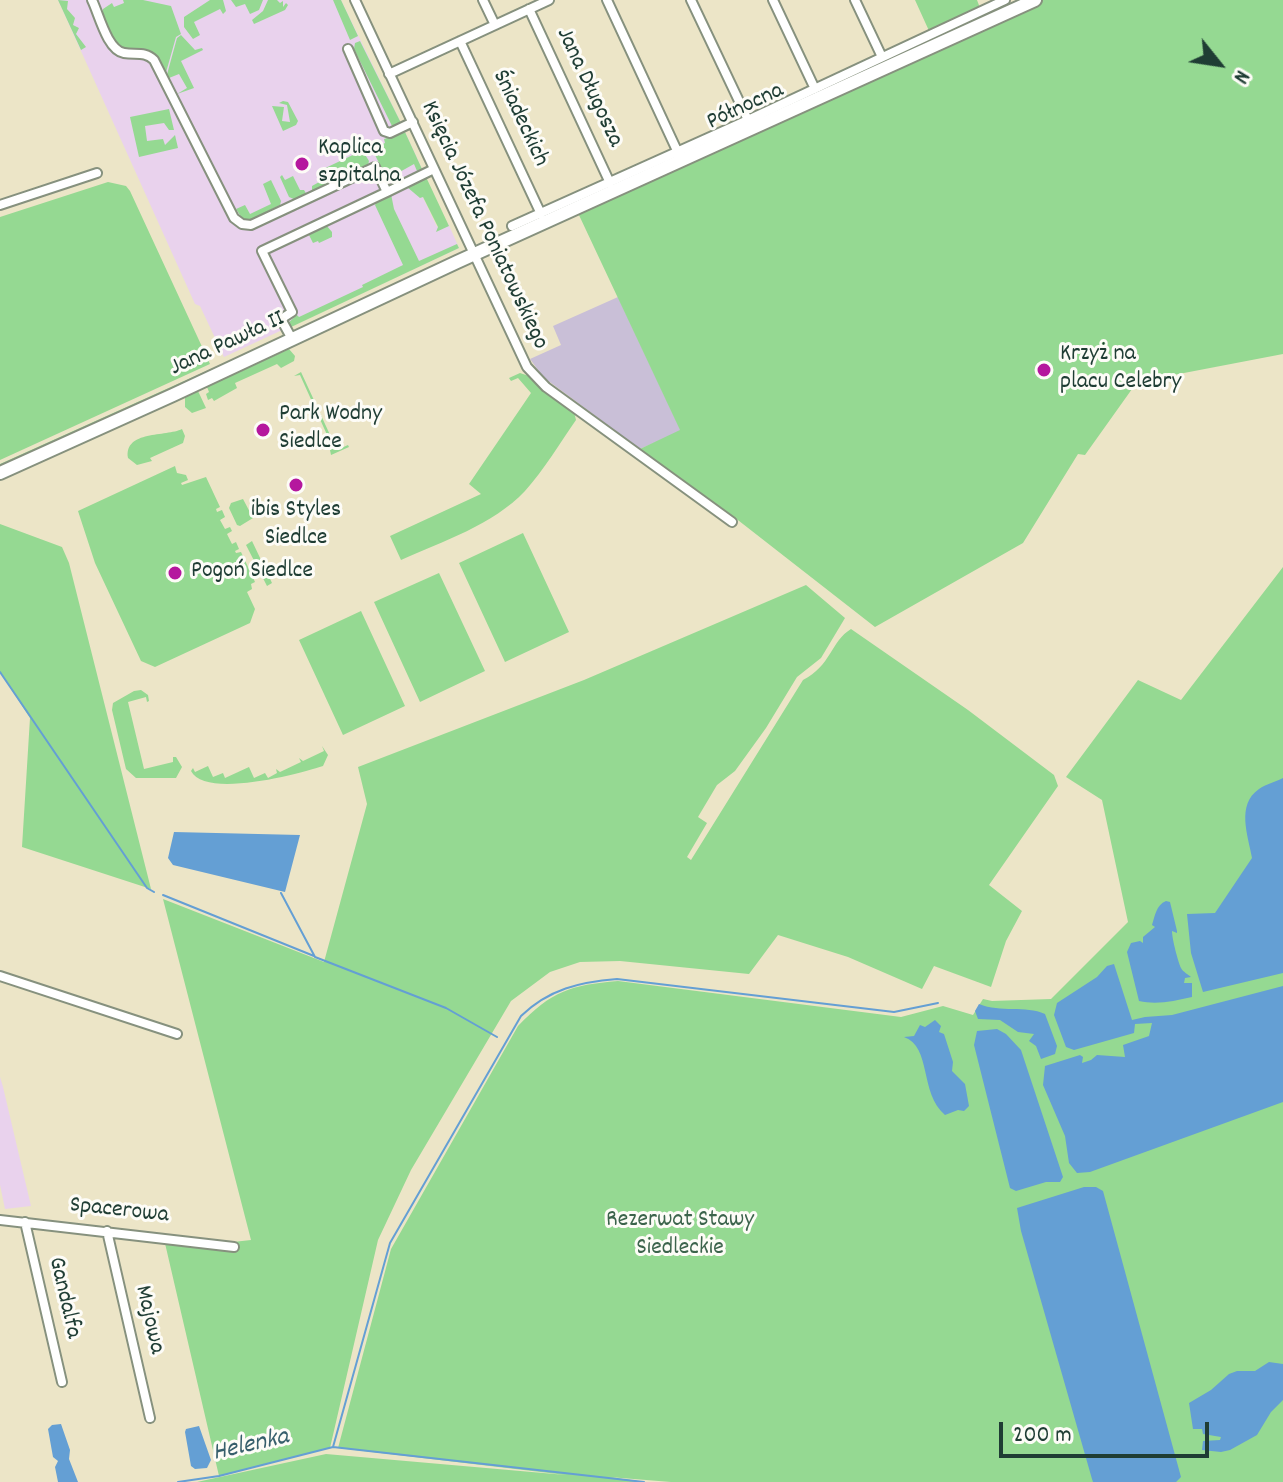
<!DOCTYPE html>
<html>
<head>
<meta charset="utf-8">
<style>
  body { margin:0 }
  #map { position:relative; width:1283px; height:1482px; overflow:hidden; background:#ece5c7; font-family:Dekko,sans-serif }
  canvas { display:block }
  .north { position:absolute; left:1179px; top:24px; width:80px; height:80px; -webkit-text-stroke:6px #fdfcf7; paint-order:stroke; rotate:120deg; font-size:22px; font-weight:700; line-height:32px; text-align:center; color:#1f3d34 }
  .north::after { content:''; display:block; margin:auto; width:28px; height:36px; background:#1f3d34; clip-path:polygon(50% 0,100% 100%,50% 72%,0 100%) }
  .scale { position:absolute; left:999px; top:1422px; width:210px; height:36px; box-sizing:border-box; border:4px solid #1f3d34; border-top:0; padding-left:10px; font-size:24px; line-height:28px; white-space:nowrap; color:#1f3d34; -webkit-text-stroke:6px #fdfcf7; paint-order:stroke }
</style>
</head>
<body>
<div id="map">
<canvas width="1283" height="1482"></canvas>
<div class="north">N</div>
<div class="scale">200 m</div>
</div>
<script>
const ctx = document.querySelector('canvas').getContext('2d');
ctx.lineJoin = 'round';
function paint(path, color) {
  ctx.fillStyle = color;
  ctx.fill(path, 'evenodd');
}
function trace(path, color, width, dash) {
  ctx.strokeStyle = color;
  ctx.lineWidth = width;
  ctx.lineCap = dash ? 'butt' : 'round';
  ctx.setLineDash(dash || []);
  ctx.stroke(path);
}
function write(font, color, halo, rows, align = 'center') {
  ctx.font = font + ' Dekko,sans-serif';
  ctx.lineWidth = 6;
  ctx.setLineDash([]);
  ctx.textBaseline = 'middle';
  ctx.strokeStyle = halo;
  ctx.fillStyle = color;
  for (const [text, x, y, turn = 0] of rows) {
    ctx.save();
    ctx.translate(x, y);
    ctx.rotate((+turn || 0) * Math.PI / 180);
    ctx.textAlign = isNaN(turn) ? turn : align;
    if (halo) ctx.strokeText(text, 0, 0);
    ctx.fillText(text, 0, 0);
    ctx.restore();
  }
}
const built = new Path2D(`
  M58,0H341L401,123L394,126L397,134L405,132L423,171L405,187L416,183L437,227L448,223L459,248L224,357L200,306L195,304Z
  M0,1077L3,1087L31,1206L5,1209L0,1185Z`);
const industrial = new Path2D(`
  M618,297L681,431L640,449L543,377L530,359L561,345L553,326Z`);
const green = new Path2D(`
  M58,0L68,1L67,9L75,18L73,25L79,28L76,34L86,47L81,50Z
  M123,0H143L171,6L181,34L176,37L165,76L154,55L149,51L125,50L116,45L102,14L103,9L112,3L114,7L124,3Z
  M210,0H223L226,11L223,14L220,9L194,22L200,35L193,39L184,27V17Z
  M231,0H263L259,10L250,14L245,4L236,7Z
  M268,0H277L280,3L283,1V7L286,3L288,5L285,10L254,24L252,20L263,11Z
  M333,0H341L358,36L350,40Z
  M915,0H977L980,8L930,33Z
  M1043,0H1283V354L1137,382L1085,455L1078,454L1023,543L875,627L734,517L640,449L680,430L578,213L691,164Z
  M181,35L195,50L202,48L203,50L181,61L194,88L177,94L187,88L179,74L169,78L171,83L166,78L177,38Z
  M360,41L401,123L392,126L354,49L355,43Z
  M283,101L288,102L298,121L296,125L283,131L272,106L284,107L282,121L290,122L287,105L279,103Z
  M169,109L174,130H169L164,123L145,126L147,141L163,139L165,145L175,135L178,148L139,157L130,117Z
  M405,132L422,169L417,171L414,164L389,178L386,177L369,143L374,144L376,147L385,143L384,139Z
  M356,140L369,161L368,165L312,193V186L321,181L317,172L359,152Z
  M282,175L285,180L293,176L300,190H304L307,195L296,200L289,197L280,177Z
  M426,177L449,226L436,232L438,227L423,197L420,198L407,187Z
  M271,180L281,201L280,205L248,221L243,220L236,209L245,205L250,214L271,204L263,184Z
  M108,182L126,186L130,191L210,364L0,460V217Z
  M391,194L394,209L419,261L457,244L459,248L289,328L288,323L297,315L299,317L363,287L362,285L403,265L375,205L378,200Z
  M326,225L332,232V237L319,243L318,241L313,243L308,233Z
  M289,349L295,356L294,361L281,368L277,364L235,383L237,388L214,401L212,398L208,400L206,394L209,392L207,387Z
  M213,368V370L0,469V464Z
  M301,372L337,450L348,445L349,447L331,455L330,450L333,448L300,375L294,376Z
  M520,373L529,376L574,412L576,420C560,443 544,470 525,491C493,525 443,541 401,560L390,536L481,494L469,484L531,393L518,378L511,381L509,378Z
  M198,391L206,408L192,413L185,407V397Z
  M182,429L185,436L183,443L150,458L152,461L137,465L128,458C124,430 166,437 182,429Z
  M175,466L177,473L186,475L188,480L181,483L182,485L206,477L220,507L216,509L217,512L222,510L225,517L220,520L225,529L230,527L232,531L227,534L232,544L236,542L239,549L235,551L236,553L241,552L255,582L251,584L252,589L247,592L255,609L250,623L155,667L141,661L95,563L78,511Z
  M243,499L253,518L240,526L237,525L229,508L231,503Z
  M0,524L62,547L69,563L151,889L22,847L30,718L0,672Z
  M523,533L569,632L505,662L459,563Z
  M252,541L272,583L267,586L246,545Z
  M1283,567V1482H671L609,1477L645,1482H197L326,1454L566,1475L338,1448L391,1249L518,1026C552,991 570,985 618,981L901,1017L943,1006L973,1015L983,999L992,1001L1051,999L1128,922L1102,800L1066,777L1138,680L1181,700Z
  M439,573L485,671L420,702L374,602Z
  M806,585L845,618L821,658L797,677L766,728L735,771L717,785L698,817L707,823L687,857L691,860L803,680C831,666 831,641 851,629L968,710L1054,775L1058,786L989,885L1022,911L1006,941L991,987L934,966L922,989L848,957L778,935L749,974L620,961L580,962L550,972L511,1001L411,1170L378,1240L330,1448L219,1476L164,1239L235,1251L233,1242L251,1240L163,899L324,962L367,804L358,767L584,680Z
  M361,611L405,706L343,735L299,640Z
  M141,690L148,695L149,701L147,702L146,697L128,702L144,769L173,762V757H176L182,767L176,778H136L126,769L112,710L113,703L134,691Z
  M322,746L328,755L323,766C299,774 205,799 191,771L193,768L195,772L208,766L213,777L223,773L225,778L249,767L254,778L265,773L268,778L277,773L276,769L280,772L301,762L299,758L303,761L324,751Z`);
const water = new Path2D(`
  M1283,778V973L1203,992L1191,953L1187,914L1215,913L1252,858C1248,835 1236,805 1259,789C1266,784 1275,782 1283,778Z
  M174,832L300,835L285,892L173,865L168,858Z
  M1166,901L1170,902L1177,931V933L1172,931C1172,939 1178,961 1181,968C1183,972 1188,974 1191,977L1185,978L1184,983H1192V997C1174,1001 1157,1005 1139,1001L1127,952L1131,943L1140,941L1143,943V937L1155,927L1152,925C1155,916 1156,905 1166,901Z
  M1114,964L1132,1020L1145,1017L1172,1015L1283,986V1102L1090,1172L1077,1173L1069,1163L1065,1136L1043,1085L1045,1066L1080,1055L1083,1057L1082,1063L1091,1060L1097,1055L1125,1057L1123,1045L1149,1036L1152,1023L1135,1024L1134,1033L1074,1050L1066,1047L1054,1015L1057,1003L1097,977L1107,966Z
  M979,1004C1001,1013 1025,1005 1045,1014L1057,1046L1055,1054L1041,1059L1036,1046L1029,1041L1034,1034L1018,1032L1000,1020L978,1019L975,1011Z
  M935,1020L941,1026L939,1032L944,1034L953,1062L952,1071L965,1084L969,1106L964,1111L958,1110L945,1115C919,1093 932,1047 904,1037L914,1036L920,1025L925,1027Z
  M997,1029L1006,1034L1021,1050L1063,1177L1060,1182H1046L1016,1191L1010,1188L974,1045L977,1031Z
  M1084,1187H1096L1103,1191L1181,1477L1176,1482H1093L1092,1479L1021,1231L1017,1208Z
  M1269,1362L1283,1364V1400L1271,1412L1257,1435L1230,1450L1221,1452L1202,1450L1203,1441L1220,1440L1221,1437L1203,1434L1202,1429H1193L1189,1403L1211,1390L1229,1374L1237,1371H1255Z
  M61,1424L70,1450L69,1459L78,1482H58L55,1467L58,1461L53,1457L48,1429L52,1425Z
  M199,1426L211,1460L207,1468L195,1469L191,1466L185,1432L186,1429Z`);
const stream = new Path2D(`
  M0,672L147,888L154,892
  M281,893L315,957L446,1008L497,1037
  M163,895L314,956
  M333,1447L390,1243L521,1016C549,989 580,982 617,979L894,1012L938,1003
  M178,1482L219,1476L333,1447L644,1482`);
const minor = new Path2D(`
  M92,0C99,14 107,50 124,53C136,55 145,51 154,60L234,218L242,224L251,225L375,167L387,192L434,169
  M355,0L527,367L546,387L732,522
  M483,0L495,25
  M607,0L680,157
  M691,0L748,120
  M773,0L815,89
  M855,0L882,57
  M529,9L610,183
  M460,41L541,214
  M348,49L384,131L390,133L413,122
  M389,74L549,0
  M0,205L97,173
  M512,226L748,120L1005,0
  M292,339L281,319L292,312L262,251L387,192
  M0,976L177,1034
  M0,1220L234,1247
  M25,1222L62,1382
  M107,1231L150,1418`);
const secondary = new Path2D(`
  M0,473L173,395L457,262L1035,0`);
const markers = [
  [302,164,8,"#b5179e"],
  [1044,370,8,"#b5179e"],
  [263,430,8,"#b5179e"],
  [296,485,8,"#b5179e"],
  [175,573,8,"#b5179e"]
];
const streetNames = [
  ["Jana Długosza",588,88,65],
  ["Północna",746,108,-25],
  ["Śniadeckich",519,119,65],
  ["Księcia Józefa Poniatowskiego",483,226,65],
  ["Jana Pawła II",228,345,-25],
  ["Spacerowa",119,1212,6],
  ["Gandalfa",63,1298,77],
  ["Majowa",148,1320,77]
];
const poiNames = [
  ["Kaplica",318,150],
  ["szpitalna",318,178],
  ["Krzyż na",1060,356],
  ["placu Celebry",1060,384],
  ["Park Wodny",279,416],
  ["Siedlce",279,444],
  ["ibis Styles",296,512,"center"],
  ["Siedlce",296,540,"center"],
  ["Pogoń Siedlce",191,573]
];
const parkNames = [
  ["Rezerwat Stawy",680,1222],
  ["Siedleckie",680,1250]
];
const waterNames = [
  ["Helenka",251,1447,-13]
];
paint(built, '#e9d2ed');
paint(industrial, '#c9bfd7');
paint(green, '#95d992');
paint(water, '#649fd4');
trace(stream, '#649fd4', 2);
trace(minor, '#86917e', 12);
trace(secondary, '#86917e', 16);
trace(minor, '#fff', 8);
trace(secondary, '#fff', 12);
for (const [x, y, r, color] of markers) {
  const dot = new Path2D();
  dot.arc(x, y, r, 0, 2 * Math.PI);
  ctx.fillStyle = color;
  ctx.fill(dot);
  trace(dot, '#fdfcf7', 3);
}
write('24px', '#1f3d34', '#fdfcf7', streetNames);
write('24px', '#1f3d34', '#fdfcf7', poiNames, 'left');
write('24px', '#3c644c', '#fdfcf7', parkNames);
write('italic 26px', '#375f6c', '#fdfcf7', waterNames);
</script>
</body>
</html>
